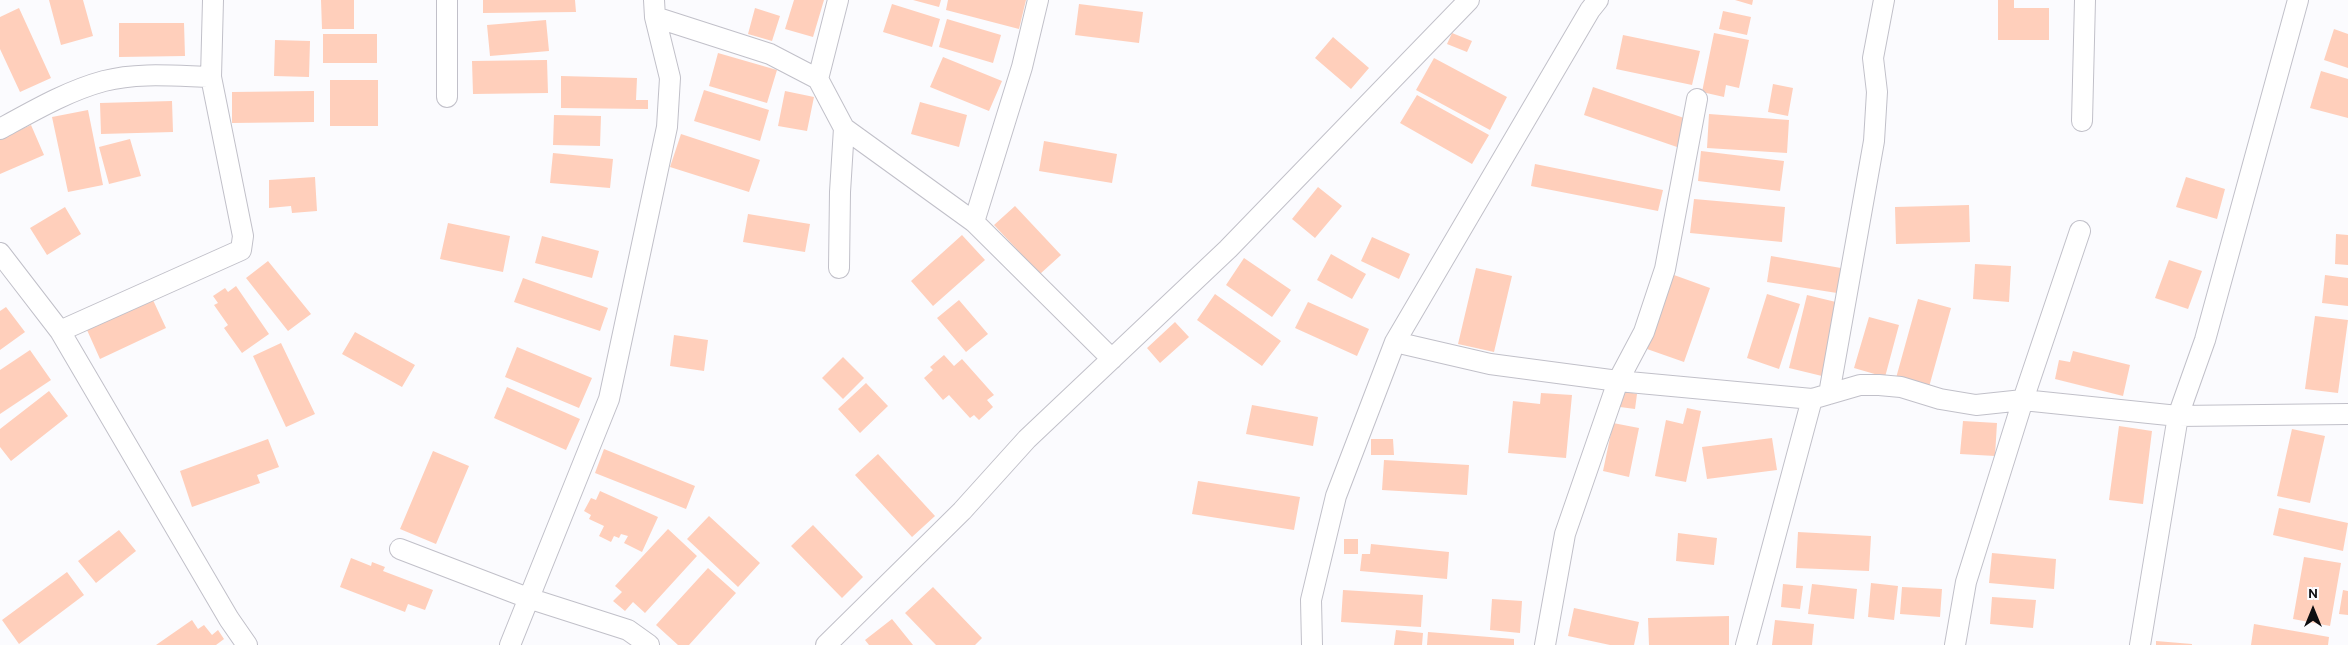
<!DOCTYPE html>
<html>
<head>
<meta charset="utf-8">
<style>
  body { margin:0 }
  #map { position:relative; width:2348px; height:645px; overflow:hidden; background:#fbfbfe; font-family:Overpass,sans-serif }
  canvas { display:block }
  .north { position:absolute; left:2288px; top:585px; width:50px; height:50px; -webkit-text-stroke:4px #fbfbfe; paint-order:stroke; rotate:0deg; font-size:14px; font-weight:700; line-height:20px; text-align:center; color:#0d0d10 }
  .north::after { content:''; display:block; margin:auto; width:18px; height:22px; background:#0d0d10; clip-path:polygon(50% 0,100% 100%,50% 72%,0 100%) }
</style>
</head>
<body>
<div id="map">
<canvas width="2348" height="645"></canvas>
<div class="north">N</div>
</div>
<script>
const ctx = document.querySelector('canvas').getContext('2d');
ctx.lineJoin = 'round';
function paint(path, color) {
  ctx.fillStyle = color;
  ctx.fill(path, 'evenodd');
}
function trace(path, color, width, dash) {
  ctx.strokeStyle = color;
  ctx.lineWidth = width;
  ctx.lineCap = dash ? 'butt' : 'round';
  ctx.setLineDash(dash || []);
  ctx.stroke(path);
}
const building = new Path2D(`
  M49,0H83L93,36L61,45Z
  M321,0H354V29H322Z
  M483,0H575L576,12L483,13Z
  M794,0H824L813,37L785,29Z
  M913,0H941L939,7Z
  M948,0H1026L1019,29L946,10Z
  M1735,0H1753L1752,5Z
  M1998,0H2014V8H2049V40H1998Z
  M892,4L940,19L932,47L883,32Z
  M1079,4L1143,12L1139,43L1075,35Z
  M19,8L51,78L20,92L0,49V17Z
  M755,8L780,16L772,41L748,34Z
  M1723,11L1751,17L1747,35L1719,29Z
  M947,19L1001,35L993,63L939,47Z
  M546,20L549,51L490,56L487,25Z
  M119,23H184L185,56L119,57Z
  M2334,29L2348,34V68L2324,60Z
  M1452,33L1472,41L1467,52L1447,44Z
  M1714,33L1749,40L1739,88L1726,85L1724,97L1702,92Z
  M323,34H377V63H323Z
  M1623,35L1700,51L1692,85L1616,69Z
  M1333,37L1369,68L1351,89L1315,58Z
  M275,40L310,41L309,77L274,76Z
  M718,53L777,70L767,103L709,86Z
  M943,57L1002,81L989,111L930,87Z
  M1434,58L1507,97L1490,130L1416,90Z
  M547,60L548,93L473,94L472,61Z
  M2321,71L2348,79V118L2310,108Z
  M561,76L637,78L636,100H648V109L561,108Z
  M330,80H378V126H330Z
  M1773,84L1793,88L1788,116L1768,112Z
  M1593,87L1687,119L1677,147L1584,115Z
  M704,90L769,110L760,141L694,121Z
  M314,91V122L232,123V92Z
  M785,91L814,97L807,131L778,126Z
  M1417,95L1489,135L1472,164L1400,123Z
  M172,101L173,132L101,134L100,103Z
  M920,102L967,115L959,147L911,134Z
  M88,110L103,185L68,192L52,117Z
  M1709,114L1789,120L1787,153L1707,148Z
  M554,115L601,116L600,146L553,145Z
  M31,125L44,155L0,174V139Z
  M681,134L760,160L749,192L670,167Z
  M130,139L141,176L109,184L99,147Z
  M1044,141L1117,154L1112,183L1039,171Z
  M1701,151L1784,161L1780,191L1698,181Z
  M553,153L613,159L610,188L550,183Z
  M1535,164L1663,190L1658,211L1531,186Z
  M315,177L317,211L292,213L291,206L269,208V180Z
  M2186,177L2225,189L2217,219L2176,207Z
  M1318,187L1342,206L1315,238L1292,219Z
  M1694,199L1785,207L1782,242L1690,233Z
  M1969,205L1970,242L1896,244L1895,207Z
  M1015,206L1061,255L1040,274L994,225Z
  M65,207L81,234L47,255L30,228Z
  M748,214L810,224L805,252L743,242Z
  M448,223L510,236L503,272L440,259Z
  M2336,234L2348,235V265L2335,264Z
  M962,235L985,260L933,306L911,281Z
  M542,236L599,251L592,278L535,263Z
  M1372,237L1410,254L1399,279L1361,261Z
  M1331,254L1366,274L1352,299L1317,280Z
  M1771,256L1841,268L1837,293L1767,282Z
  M1244,258L1291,290L1272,317L1226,285Z
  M2169,260L2202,271L2188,309L2155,298Z
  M268,261L311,314L288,331L246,278Z
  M1975,264L2011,266L2009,302L1973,299Z
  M1476,268L1512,276L1494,352L1458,344Z
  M1674,275L1710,288L1684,362L1647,349Z
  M2325,275L2348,278V306L2322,303Z
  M523,278L608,308L600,331L514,302Z
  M236,286L269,334L242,353L224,328L228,325L214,305L218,303L213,296L225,288L228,292Z
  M1215,294L1281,341L1262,366L1197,320Z
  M1767,294L1800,304L1779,369L1747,358Z
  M1807,295L1840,303L1822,376L1789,368Z
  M1918,299L1951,308L1929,387L1896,378Z
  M153,300L166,328L100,359L87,330Z
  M959,300L988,334L966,352L937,318Z
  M1308,302L1369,329L1357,356L1295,328Z
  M6,307L25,332L0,350V311Z
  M2315,316L2348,320L2338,393L2305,389Z
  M1869,317L1899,325L1885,377L1854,368Z
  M1175,322L1189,337L1160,363L1147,348Z
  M355,332L415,365L402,387L342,354Z
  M674,335L708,340L704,371L670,366Z
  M281,343L315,414L286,427L253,356Z
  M517,347L592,378L579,408L505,377Z
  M30,350L51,380L0,414V370Z
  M2073,351L2130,365L2123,396L2055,379L2059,360L2070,362Z
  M944,355L954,366L962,359L994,395L987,400L993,407L979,420L974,415L970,418L949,395L943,400L924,378L933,370L930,367Z
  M843,357L864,378L843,399L822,378Z
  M866,383L888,406L860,433L838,409Z
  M507,387L580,419L566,450L494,418Z
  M49,391L68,416L11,461L0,447V429Z
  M1623,391L1637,394L1635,409L1620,407Z
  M1541,393L1572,395L1566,458L1508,453L1513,401L1540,404Z
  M1252,405L1318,417L1313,446L1246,434Z
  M1687,408L1701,411L1686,482L1655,476L1666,420L1683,424Z
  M1963,421L1997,423L1995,456L1960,454Z
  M1613,423L1639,428L1629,477L1603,471Z
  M2119,426L2152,431L2143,504L2109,500Z
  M2292,429L2325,436L2310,503L2277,496Z
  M1772,438L1777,470L1707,479L1702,447Z
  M268,439L279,467L257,475L260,483L192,507L180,471Z
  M1371,439H1393L1394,455H1371Z
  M604,449L695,486L686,509L595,473Z
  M433,451L469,466L436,544L400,529Z
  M878,454L935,516L912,537L855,475Z
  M1384,460L1469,465L1467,495L1382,490Z
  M1198,481L1300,497L1294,530L1192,514Z
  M600,491L658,517L642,552L624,543L628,536L621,534L619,538L614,536L611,542L599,536L604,526L589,519L591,515L584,511L591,498L596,500Z
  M2279,508L2348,523L2343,551L2273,535Z
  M709,516L760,563L738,587L687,539Z
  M813,525L863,577L842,598L791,546Z
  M668,529L697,556L645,613L633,602L625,611L613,601L622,592L615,586Z
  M119,530L136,551L96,583L78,561Z
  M1798,532L1871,536L1869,571L1796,568Z
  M1678,533L1717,538L1714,565L1676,561Z
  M1344,539H1358V554H1344Z
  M1371,544L1449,552L1447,579L1360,571L1362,554H1370Z
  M1992,553L2056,559L2054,589L1989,583Z
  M2304,557L2341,563L2330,626L2293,619Z
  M351,558L371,566L372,562L385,567L383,571L433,590L425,610L408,604L405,612L340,587Z
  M708,568L736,593L689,645H678L656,625Z
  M67,572L84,595L19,644L2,620Z
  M1871,583L1898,586L1894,620L1868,617Z
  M1783,584L1803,586L1800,609L1781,607Z
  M1812,584L1857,589L1854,619L1808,614Z
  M933,587L982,638L975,645H936L905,613Z
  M1902,587L1942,589L1940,617L1900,614Z
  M1343,590L1423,595L1421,627L1341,622Z
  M2343,590L2348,591V615L2339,614Z
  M1992,597L2036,600L2033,628L1990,624Z
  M1492,599L1522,601L1520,633L1490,630Z
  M1574,608L1639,622L1634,645H1610L1568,636Z
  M1729,616V645H1649L1648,618Z
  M892,619L913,645H869L865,640Z
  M192,620L198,629L204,625L212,635L218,630L224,639L216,645H156Z
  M1775,620L1814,624L1812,645H1772Z
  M2254,624L2329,637L2328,645H2251Z
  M1396,630L1423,633L1422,645H1394Z
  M1428,632L1514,639V645H1427Z
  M2156,641L2192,644V645H2156Z`);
const minor = new Path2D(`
  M447,0V97
  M655,17L770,54L818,79L844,128L974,222L1112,359
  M818,79L838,0
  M2082,121L2085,0
  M0,129C33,111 67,91 104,81C138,72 176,76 211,77
  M974,222L1022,67L1038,0
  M0,253L60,331L229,619L247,645
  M839,268L840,192L844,128
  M60,331L241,250L243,236L211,77L213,0
  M1395,342L1490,364L1618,381L1812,399L1860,385H1879L1901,387L1940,399L1976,405L2023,400L2178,416L2348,414
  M1829,394L1874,141L1877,92L1873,58L1884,0
  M400,549L528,598L628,630L649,645
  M510,645L609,399L667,127L670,78L655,17L654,0
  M826,645L962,511L1027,439L1228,249L1469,0
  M1312,645L1311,600L1336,496L1395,342L1590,10L1598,0
  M1545,645L1565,534L1618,381L1644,332L1665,269L1697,99
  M1746,645L1812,399
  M1955,645L1966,582L2023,400L2080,231
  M2140,645L2178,416L2205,340L2298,0`);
paint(building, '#ffcfbb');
trace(minor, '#c1c0c9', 22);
trace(minor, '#fff', 20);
</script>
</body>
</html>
